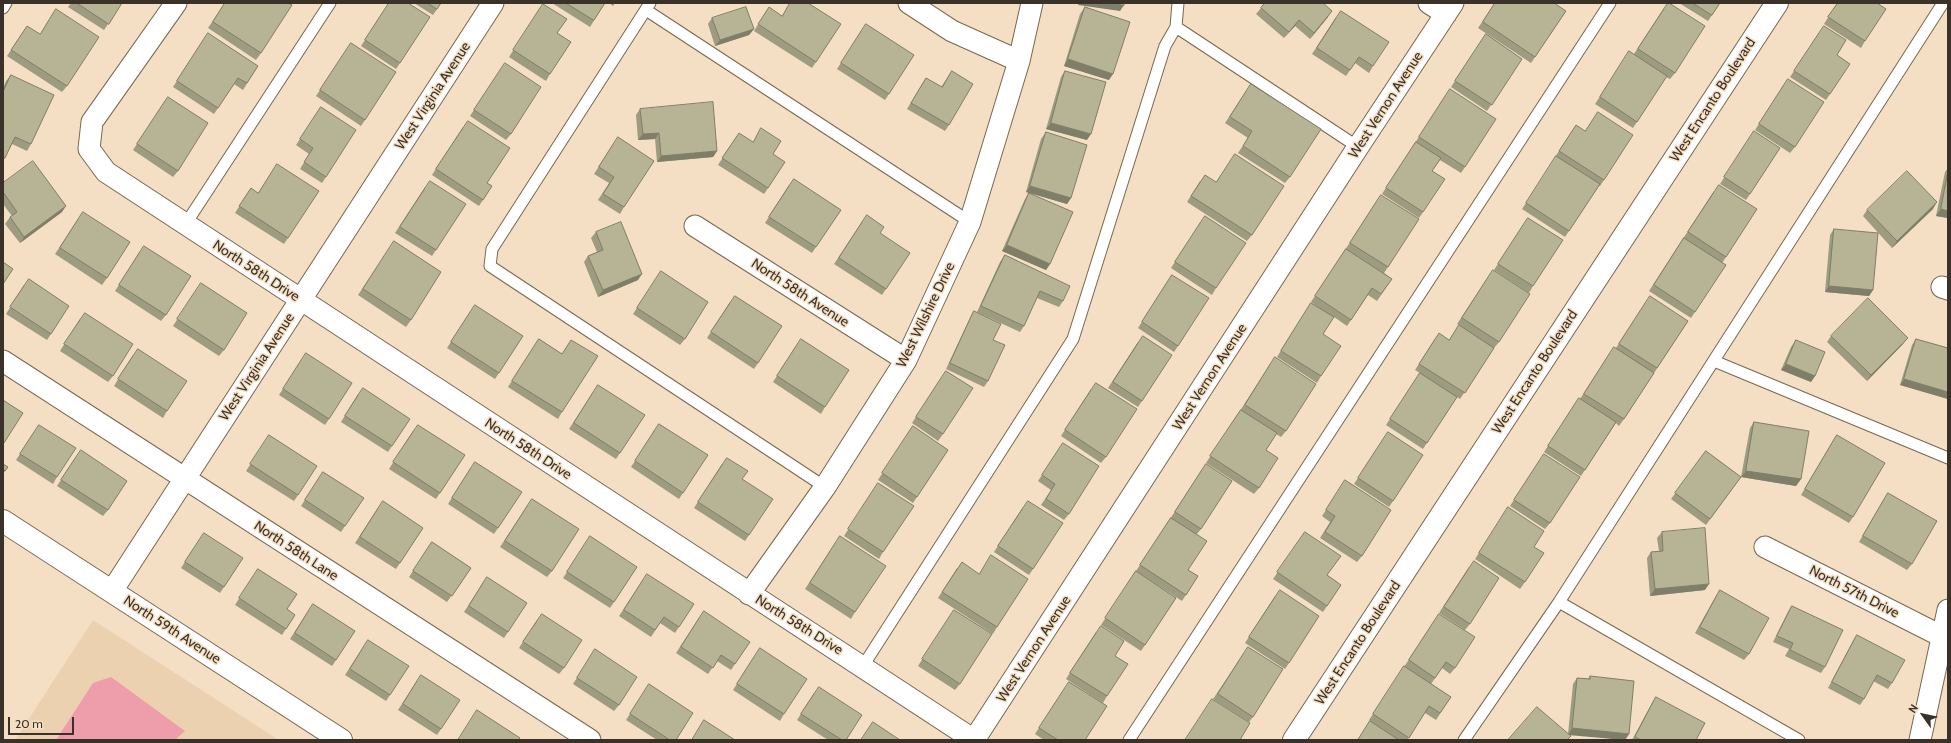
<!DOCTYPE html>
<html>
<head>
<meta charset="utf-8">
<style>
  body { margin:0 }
  #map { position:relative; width:1951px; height:743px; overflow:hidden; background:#f4dfc4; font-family:Cabin,sans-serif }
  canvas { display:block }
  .frame { position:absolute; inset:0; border:4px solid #3a3228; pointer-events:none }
  .north { position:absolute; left:1903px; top:695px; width:40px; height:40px; -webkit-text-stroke:3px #f4dfc4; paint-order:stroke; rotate:303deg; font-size:11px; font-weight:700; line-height:16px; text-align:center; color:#3a3228 }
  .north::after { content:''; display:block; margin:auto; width:14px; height:18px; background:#3a3228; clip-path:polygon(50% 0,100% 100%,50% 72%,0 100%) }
  .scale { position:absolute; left:8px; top:717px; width:66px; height:18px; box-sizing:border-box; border:2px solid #3a3228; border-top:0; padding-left:5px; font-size:12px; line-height:14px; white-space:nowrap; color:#3a3228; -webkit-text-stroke:3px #f4dfc4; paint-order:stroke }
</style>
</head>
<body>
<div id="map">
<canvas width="1951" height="743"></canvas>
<div class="frame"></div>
<div class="north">N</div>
<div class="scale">20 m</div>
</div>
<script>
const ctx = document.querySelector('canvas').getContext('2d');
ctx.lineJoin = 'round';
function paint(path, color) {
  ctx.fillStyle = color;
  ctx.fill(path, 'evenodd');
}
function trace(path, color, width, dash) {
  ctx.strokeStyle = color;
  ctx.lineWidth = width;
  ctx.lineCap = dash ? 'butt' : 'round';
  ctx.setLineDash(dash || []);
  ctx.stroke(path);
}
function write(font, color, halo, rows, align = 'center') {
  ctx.font = font + ' Cabin,sans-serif';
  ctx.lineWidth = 3;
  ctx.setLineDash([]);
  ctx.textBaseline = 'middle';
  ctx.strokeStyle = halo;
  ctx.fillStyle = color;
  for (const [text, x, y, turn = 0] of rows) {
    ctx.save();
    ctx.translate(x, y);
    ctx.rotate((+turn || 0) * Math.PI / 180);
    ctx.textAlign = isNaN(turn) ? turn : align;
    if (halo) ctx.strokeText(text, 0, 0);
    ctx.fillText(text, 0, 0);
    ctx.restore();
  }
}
const built = new Path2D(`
  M93,620L279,740H15Z`);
const green = new Path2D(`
  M111,677L185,731L175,740H56L93,683Z`);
const lane = new Path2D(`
  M650,3L492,249L490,266L825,487
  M3,8L6,3
  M646,10L970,222
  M1176,27L1358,147
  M185,225L330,3
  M1714,361L1948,458
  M1559,602L1799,740
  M863,666L1073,339L1165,46L1176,27L1178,3
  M1129,740L1610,3
  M1464,740L1559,602L1943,3`);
const street = new Path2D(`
  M176,3L92,122L89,149L106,172L974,740
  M909,3L952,31L1019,61
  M1429,3L1446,14
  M695,226L906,360
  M1942,287L1948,289
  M3,361L590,740
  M1765,547L1943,637
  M112,591L493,3
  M749,594L825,487L906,360L970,222L1019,61L1032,3
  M974,740L1358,147L1453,3
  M1920,740L1948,610`);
const secondary = new Path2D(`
  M3,521L341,740
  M1294,740L1777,3`);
const wall = new Path2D(`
  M71,3H122L104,30L68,7Z
  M225,3L261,53L256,60L208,28Z
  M389,3L400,63L396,69L361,46Z
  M414,3H441L433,15Z
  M552,3H605L590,27Z
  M609,3H615L613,6Z
  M1495,3L1566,11L1531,63L1478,28Z
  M1679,3H1720L1708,21Z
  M1837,3L1865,41L1861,48L1824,24Z
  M769,7L816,62L812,68L754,31Z
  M1085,7L1109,80L1064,66L1080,14Z
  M1261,8L1328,17L1310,39L1295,26L1284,38L1256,14Z
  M1664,8L1675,73L1670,79L1666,77L1633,128L1595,104L1625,58L1634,54Z
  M539,10L557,33L550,74L546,81L509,57Z
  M1336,17L1373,66L1369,73L1355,63L1346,76L1312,54Z
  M712,18L754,29L749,35L715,46L708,24Z
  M862,30L889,94L885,100L837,69Z
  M23,32L40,34L67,86L62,92L7,56Z
  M1820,32L1837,55L1830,94L1826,100L1790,77Z
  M1486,34L1522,59L1487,111L1451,87Z
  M204,39L258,66L243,90L234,84L214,114L173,87Z
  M347,49L365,120L361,126L316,96Z
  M501,69L511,134L506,140L470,116Z
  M952,71L949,125L945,131L907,109L922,84L926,78L941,87Z
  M1065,71L1087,140L1046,129L1061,77Z
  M11,75L31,144L27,151L12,144L3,161V88L6,81Z
  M1784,85L1795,147L1790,153L1755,130Z
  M1247,90L1290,177L1285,183L1238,153L1248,138L1225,123Z
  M1446,95L1465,167L1461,173L1440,160L1432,171L1423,212L1419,218L1382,194Z
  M168,97L178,171L173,177L133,150Z
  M321,107L326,177L322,183L300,169L309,154L296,145Z
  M640,109L717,151L713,157L657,162L655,139L638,140L636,115Z
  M463,127L487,183L492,186L479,206L432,175Z
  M1572,131L1604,180L1600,186H1599L1565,237L1522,209L1556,158L1555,157Z
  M1046,132L1071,198L1067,204L1030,193L1050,264L1046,270L1002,251L1025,199L1029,193L1026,192L1041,139Z
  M1750,137V194L1746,200L1720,184Z
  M735,139L773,154L768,188L764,194L718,165Z
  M614,143L624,207L620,214L598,200L609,183L594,174Z
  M1948,168V218L1936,216L1945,172Z
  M1200,181L1216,182L1252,235L1247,241L1187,202Z
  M3,183L62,212L20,243L5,224L10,217L12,216L3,204Z
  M789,185L816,247L812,253L765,223Z
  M425,187L436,250L432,256L395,233Z
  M251,188L258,193L288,238L284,244L235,213Z
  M1714,191L1726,257L1722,263L1695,312L1691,318L1649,291Z
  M1377,201L1388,267L1384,273L1392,279L1377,301L1368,295L1347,326L1334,317L1323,334L1321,376L1317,383L1277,357L1311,303L1321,309L1311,302Z
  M1933,209L1892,248L1863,216L1867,210Z
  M79,218L107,278L102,285L55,254Z
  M862,222L880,233L886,289L882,295L834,264Z
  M1201,222L1216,288L1212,295L1171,268Z
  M1524,224L1533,286L1529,293L1494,270Z
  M1834,229L1873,290L1869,296L1825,292L1830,235Z
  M596,232L638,280L598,297L584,262L588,256L597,252L591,238Z
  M390,248L411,320L406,327L358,295Z
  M140,252L166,315L161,321L115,291Z
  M1005,255L1063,301L1059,307L1037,298L1024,326L1020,332L977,312L1000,262Z
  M1172,275L1178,346L1174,352L1138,328Z
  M1489,276L1499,342L1494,348L1460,399L1457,397L1423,449L1386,425L1420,373L1415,370L1434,340H1449L1459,325L1457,324Z
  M657,278L685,339L680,345L633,314Z
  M24,285L51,334L47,340L6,314Z
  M197,289L224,350L219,356L173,326Z
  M730,302L758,363L754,369L707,338Z
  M1646,302L1688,321L1624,419L1619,426L1616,423L1581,476L1544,452L1575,404L1580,399L1610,353L1616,348Z
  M471,311L499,373L495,379L447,348Z
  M974,311L993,340L988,381L984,387L946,369L970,318Z
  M80,319L113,376L108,382L60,351Z
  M1831,336L1903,344L1867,381L1827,342Z
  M539,339L562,354V412L558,419L508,387Z
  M1916,339L1948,348V399L1900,385L1912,345Z
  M1796,340L1815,376L1811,382L1781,370L1791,347Z
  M1138,342L1142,401L1138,407L1108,388Z
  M797,345L825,407L821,414L773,382Z
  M133,355L167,411L163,418L114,386Z
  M302,359L329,419L325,425L279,395Z
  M1271,363L1286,431L1281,437L1276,434L1266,450L1259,488L1254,494L1206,463Z
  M942,377L943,434L938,441L912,423Z
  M1091,389L1106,457L1101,463L1061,436Z
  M594,391L620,453L616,459L569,429Z
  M358,394L392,446L388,452L341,422Z
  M1754,422L1801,479L1796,486L1741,477L1750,428Z
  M913,426L948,450L913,503L878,480Z
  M655,430L683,493L679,499L631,467Z
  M35,431L57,477L53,484L16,460Z
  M413,431L440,493L436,499L389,469Z
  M1837,435L1853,517L1849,523L1801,495L1833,441Z
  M1384,438L1393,501L1389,507L1354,484Z
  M265,442L298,495L294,501L246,471Z
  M1059,449L1069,514L1064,520L1041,505L1051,490L1038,481Z
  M1706,451L1741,477L1706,525L1671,499Z
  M76,457L108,510L103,516L57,486Z
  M1540,460L1550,523L1545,529L1510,506Z
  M3,464L8,467L3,474Z
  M722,464L742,479L749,535L745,541L694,508Z
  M471,468L498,528L494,534L448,504Z
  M1202,470L1201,529L1197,534L1188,570L1198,576L1182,601L1136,571Z
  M319,478L345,526L341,532L301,506Z
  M1341,487L1362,556L1357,562L1320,538L1330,522L1322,516Z
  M874,489L883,552L879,559L844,536Z
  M1888,493L1912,564L1907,570L1859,542L1884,499Z
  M528,505L552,571L547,577L500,547Z
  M1023,507L1033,569L1029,575L994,552Z
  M378,508L400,563L396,569L355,543Z
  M1504,514L1534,547L1525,582L1520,589L1475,559Z
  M1305,532L1327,575L1341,585L1323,612L1273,579Z
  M1662,532L1705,590L1650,596L1647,558L1651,552L1659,551L1657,538Z
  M200,539L224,587L220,593L181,568Z
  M432,542L471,568L447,602L409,577Z
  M836,542L855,612L851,619L805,589Z
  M586,543L614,602L610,608L563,578Z
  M1469,567L1470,624L1465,630L1439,613Z
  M957,568L997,627L993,634L938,598Z
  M1136,571L1176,598L1141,651L1101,625Z
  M254,575L287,609L295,615L282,635L235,605Z
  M643,580L679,627L675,633L660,623L651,637L619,616Z
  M483,583L508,632L504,638L464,612Z
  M1720,590L1749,654L1744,660L1695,633L1716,596Z
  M1275,596L1289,663L1285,669L1245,643Z
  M1792,606L1825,667L1821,673L1785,656L1789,649L1773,642L1788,612Z
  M309,610L336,660L332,666L290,639Z
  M950,616L960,684L955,690L918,666Z
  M699,618L735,664L731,670L717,661L708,674L676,653Z
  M537,620L564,668L559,674L519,648Z
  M1435,620L1455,668L1450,674L1442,668L1431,684L1451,697L1436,720L1425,713L1407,740H1358L1370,721L1369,720Z
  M1096,632L1115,656L1107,696L1103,703L1066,679Z
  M1857,635L1892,683L1888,689L1873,681L1864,699L1860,705L1828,688L1853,641Z
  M364,646L390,695L386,701L345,675Z
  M1244,653L1253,717L1249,722L1213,699Z
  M756,654L784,714L780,721L733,690Z
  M591,656L619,705L614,711L573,684Z
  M1590,676L1629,734L1625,740L1568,734L1573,684L1577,678L1588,679Z
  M417,681L441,729L437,735L398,710Z
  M1065,688L1085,740H1044L1035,734Z
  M645,691L676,740H657L626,720Z
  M814,693L846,740H828L797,720Z
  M1656,697L1696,740H1632L1652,703Z`);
const shadedWall = new Path2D(`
  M1079,3H1111L1124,5L1120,11L1078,5Z
  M1332,11L1328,17L1310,39L1314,33Z
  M1299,20L1295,26L1284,38Z
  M754,29L749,35L715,46L720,40Z
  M1068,59L1113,74L1109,80L1064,66Z
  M1051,123L1091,134L1087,140L1046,129Z
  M659,133L655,139L638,140L643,134Z
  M717,151L713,157L657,162L661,156Z
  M1030,186L1071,198L1067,204L1026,192Z
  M1937,202L1933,209L1892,248L1897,241Z
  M66,206L62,212L20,243L24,237Z
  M1941,209L1948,211V218L1936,216Z
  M1007,245L1050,264L1046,270L1002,251Z
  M642,274L638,280L598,297L603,290Z
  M1829,286L1873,290L1869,296L1825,292Z
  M1908,338L1903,344L1867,381L1871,375Z
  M1786,364L1815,376L1811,382L1781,370Z
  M1904,379L1948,392V399L1900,385Z
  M1746,471L1801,479L1796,486L1741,477Z
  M1709,584L1705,590L1650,596L1655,589Z
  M1572,728L1629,734L1625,740L1568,735Z`);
const building = new Path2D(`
  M77,3H122L109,24Z
  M225,3H288L292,5L261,53L213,22Z
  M389,3H408L430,17L400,63L365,40Z
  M428,3H441L437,9Z
  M566,3H605L594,20Z
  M790,3H808L841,24L816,62L758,24L769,7L782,16Z
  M1111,3H1124V5Z
  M1265,3H1323L1332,11L1314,33L1299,20L1289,32L1261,8Z
  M1495,3H1554L1566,11L1535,57L1483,22Z
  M1668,3H1669L1705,26L1675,73L1638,49Z
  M1693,3H1720L1712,15Z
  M1838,3H1877L1886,9L1865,41L1828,17Z
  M543,4L567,19L557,33L571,42L550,74L513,50Z
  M746,7L754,29L720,40L712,18Z
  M1085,7L1130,22L1113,74L1068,59Z
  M56,9L99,37L67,86L11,50L27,26L40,34Z
  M1341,11L1389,42L1373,66L1359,57L1350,70L1317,48Z
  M866,24L914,55L889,94L841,63Z
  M1824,26L1846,40L1837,55L1850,64L1830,94L1794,71Z
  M208,33L258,66L247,83L238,78L218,108L177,81Z
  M1486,34L1522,59L1492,105L1455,81Z
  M351,43L396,72L365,120L320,90Z
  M1629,51L1667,76L1637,122L1600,97Z
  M505,63L541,87L511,134L474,110Z
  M952,71L973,84L949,125L911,103L926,78L942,87Z
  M1065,71L1106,82L1091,134L1051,123Z
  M11,75L54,95L31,144L15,137L5,158H3V92Z
  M1788,79L1824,102L1795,147L1759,124Z
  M1251,84L1321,129L1290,177L1243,146L1252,131L1230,117Z
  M1450,89L1496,119L1465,167L1419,137Z
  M168,97L208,123L178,171L137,144Z
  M713,102L717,151L661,156L659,133L643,134L640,109Z
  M321,107L356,130L326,177L304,162L313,148L300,139Z
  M1598,112L1633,135L1604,180L1559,151L1576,125L1585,131Z
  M468,121L510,148L487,183L492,186L483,200L436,169Z
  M761,128L781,141L773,154L785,162L768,188L722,158L739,133L753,142Z
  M1754,131L1780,148L1750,194L1724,177Z
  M1046,132L1087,145L1071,198L1030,186Z
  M618,137L654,161L624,207L603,194L614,177L599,167Z
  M1416,142L1441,158L1432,171L1445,179L1423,212L1386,188Z
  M1235,154L1284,186L1252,235L1191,196L1205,175L1216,182Z
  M1556,156L1600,184L1569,231L1526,203Z
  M33,161L66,206L24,237L10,217L17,212L3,192V183Z
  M277,164L319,191L288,238L239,206L251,188L258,193Z
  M1907,171L1937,202L1897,241L1867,210Z
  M1948,172V211L1941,209Z
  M794,179L841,210L816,247L769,217Z
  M430,181L466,204L436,250L400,227Z
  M1719,185L1757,209L1726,257L1688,232Z
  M1029,193L1073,212L1050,264L1007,245Z
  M1381,195L1419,219L1388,267L1350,243Z
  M83,212L130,242L107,278L60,248Z
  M867,215L884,227L880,233L910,253L886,289L839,258Z
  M1205,216L1246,243L1216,288L1175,262Z
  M1528,218L1563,240L1533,286L1498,264Z
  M621,222L642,274L603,290L588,256L603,250L596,232Z
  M1834,229L1878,233L1873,290L1829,286Z
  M1684,238L1726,265L1695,312L1654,285Z
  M394,241L441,272L411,320L363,289Z
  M144,246L191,276L166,315L119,285Z
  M1346,249L1392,279L1381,294L1372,288L1351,320L1315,296Z
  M1005,255L1070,286L1063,301L1040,291L1024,326L981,306Z
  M3,262L13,269L3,284Z
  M1493,270L1530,294L1499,342L1462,318Z
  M661,271L708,302L685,339L637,308Z
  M1172,275L1209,298L1178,346L1142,322Z
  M29,279L69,306L51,334L10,307Z
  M201,283L247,313L224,350L177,319Z
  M735,296L782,326L758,363L711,332Z
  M1650,296L1688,321L1657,368L1619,344Z
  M1868,298L1908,338L1871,375L1831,336Z
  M1311,303L1334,317L1323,334L1341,346L1321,376L1281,351Z
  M475,305L523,336L499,373L451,342Z
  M974,311L1001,324L993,340L1005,345L988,381L950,363Z
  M85,313L133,344L113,376L64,344Z
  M1459,325L1494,348L1465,393L1419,364L1439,333L1449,340Z
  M1143,336L1172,355L1142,401L1113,382Z
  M539,339L562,354L571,340L598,356L562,412L512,381Z
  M801,339L849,370L825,407L777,376Z
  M1916,339L1948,348V392L1904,379Z
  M1796,340L1825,352L1815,376L1786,364Z
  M1614,347L1654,373L1624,419L1584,394Z
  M138,349L187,381L167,411L118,379Z
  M306,353L352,383L329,419L283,389Z
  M1275,357L1316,384L1286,431L1245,405Z
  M946,371L973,388L943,434L916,417Z
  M1420,373L1457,397L1427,443L1390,419Z
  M1096,383L1137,409L1106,457L1065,430Z
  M598,385L645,415L620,453L574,423Z
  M363,388L410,419L392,446L345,416Z
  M1579,398L1616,422L1585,470L1548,446Z
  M3,400L23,413L4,443L3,442Z
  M1241,410L1277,433L1266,450L1278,458L1259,488L1210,456Z
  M1754,422L1809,431L1801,479L1746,471Z
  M659,424L708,455L683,493L635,461Z
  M39,425L76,448L57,477L20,454Z
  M418,425L465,455L440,493L393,462Z
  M913,426L948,450L917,497L882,473Z
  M1388,432L1423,455L1393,501L1358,478Z
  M269,435L317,466L298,495L250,464Z
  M1837,435L1885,463L1853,517L1805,489Z
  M1063,443L1099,466L1069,514L1046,499L1055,484L1042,475Z
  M81,450L127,481L108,510L61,480Z
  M1706,451L1741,477L1710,519L1675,493Z
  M1544,454L1580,477L1550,523L1514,500Z
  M727,458L748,471L742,479L773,499L749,535L698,502Z
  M475,462L522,492L498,528L452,498Z
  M3,464L8,467L5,471L3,469Z
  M1206,464L1232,481L1201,529L1175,512Z
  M323,472L364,498L345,526L305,500Z
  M1345,480L1391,510L1362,556L1325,532L1335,516L1326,510Z
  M878,483L914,506L883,552L848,529Z
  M1888,493L1937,521L1912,564L1863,536Z
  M532,499L579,529L552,571L505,541Z
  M383,501L423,528L400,563L360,537Z
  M1028,501L1063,523L1033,569L998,546Z
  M1508,507L1544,531L1534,547L1544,553L1525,582L1479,553Z
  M1171,518L1207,541L1188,570L1198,576L1186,595L1140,565Z
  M1705,528L1709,584L1655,589L1651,552L1663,551L1662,532Z
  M1305,532L1341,556L1327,575L1341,585L1327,606L1277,572Z
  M204,533L243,558L224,587L185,562Z
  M590,536L637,567L614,602L567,572Z
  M840,536L886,566L855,612L810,583Z
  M432,542L471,568L452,596L413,571Z
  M991,555L1028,579L997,627L942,592L962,562L979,574Z
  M1474,561L1499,578L1470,624L1444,607Z
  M258,569L297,594L287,609L295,615L286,629L239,598Z
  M1136,571L1176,598L1145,645L1105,618Z
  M647,574L694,604L679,627L664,617L655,630L624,610Z
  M487,577L527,603L508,632L469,606Z
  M1280,590L1319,616L1289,663L1249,637Z
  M1720,590L1769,618L1749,654L1700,627Z
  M313,604L355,631L336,660L295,633Z
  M1792,606L1843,630L1825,667L1790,650L1793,643L1777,636Z
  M954,610L992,634L960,684L922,659Z
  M704,611L750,642L735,664L721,655L713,668L681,647Z
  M542,614L582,640L564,668L523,642Z
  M1439,614L1475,637L1455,668L1446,662L1435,678L1409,660Z
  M1101,626L1124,641L1115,656L1128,664L1107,696L1070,673Z
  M1857,635L1905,660L1892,683L1877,675L1864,699L1832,682Z
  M368,640L409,666L390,695L350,669Z
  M1248,647L1283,669L1253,717L1218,694Z
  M760,648L807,679L784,714L737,684Z
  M595,649L637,677L619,705L577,678Z
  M1404,666L1451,697L1440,713L1429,706L1409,738L1373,714Z
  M421,675L460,700L441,729L403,704Z
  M1590,676L1634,681L1629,734L1572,728L1577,678L1590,679Z
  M1069,682L1107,706L1085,740H1058L1039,728Z
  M649,684L693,713L676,740H670L630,714Z
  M819,687L862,715L846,740H842L801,714Z
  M1656,697L1705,723L1696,740H1641L1635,737Z
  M1212,699L1250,723L1240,740H1185Z
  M1537,707L1571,736L1567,740H1508Z
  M477,710L520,738L518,740H458Z
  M704,720L735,740H692Z
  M1370,721L1399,740H1358Z
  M873,722L900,740H861Z`);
const streetNames = [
  ["West Virginia Avenue",433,96,-57],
  ["West Encanto Boulevard",1713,100,-57],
  ["West Vernon Avenue",1386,105,-57],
  ["North 58th Drive",256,271,33],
  ["North 58th Avenue",800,293,33],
  ["West Wilshire Drive",926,315,-64],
  ["West Virginia Avenue",257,367,-57],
  ["West Encanto Boulevard",1535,372,-57],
  ["West Vernon Avenue",1210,377,-57],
  ["North 58th Drive",528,449,33],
  ["North 58th Lane",296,551,33],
  ["North 57th Drive",1854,592,27],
  ["North 58th Drive",799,625,32],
  ["North 59th Avenue",172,630,33],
  ["West Encanto Boulevard",1358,643,-57],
  ["West Vernon Avenue",1034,649,-57]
];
paint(built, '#ecd1b1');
paint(green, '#ed9eaa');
trace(lane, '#79674f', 13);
trace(street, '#79674f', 23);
trace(secondary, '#79674f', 24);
trace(lane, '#fff', 11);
trace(street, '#fff', 21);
trace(secondary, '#fff', 22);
paint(wall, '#9d9b80');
paint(shadedWall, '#7f7e68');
paint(building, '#b6b495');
trace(building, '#7f7e68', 1);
write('14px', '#3a3228', '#f4dfc4', streetNames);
</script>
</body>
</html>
